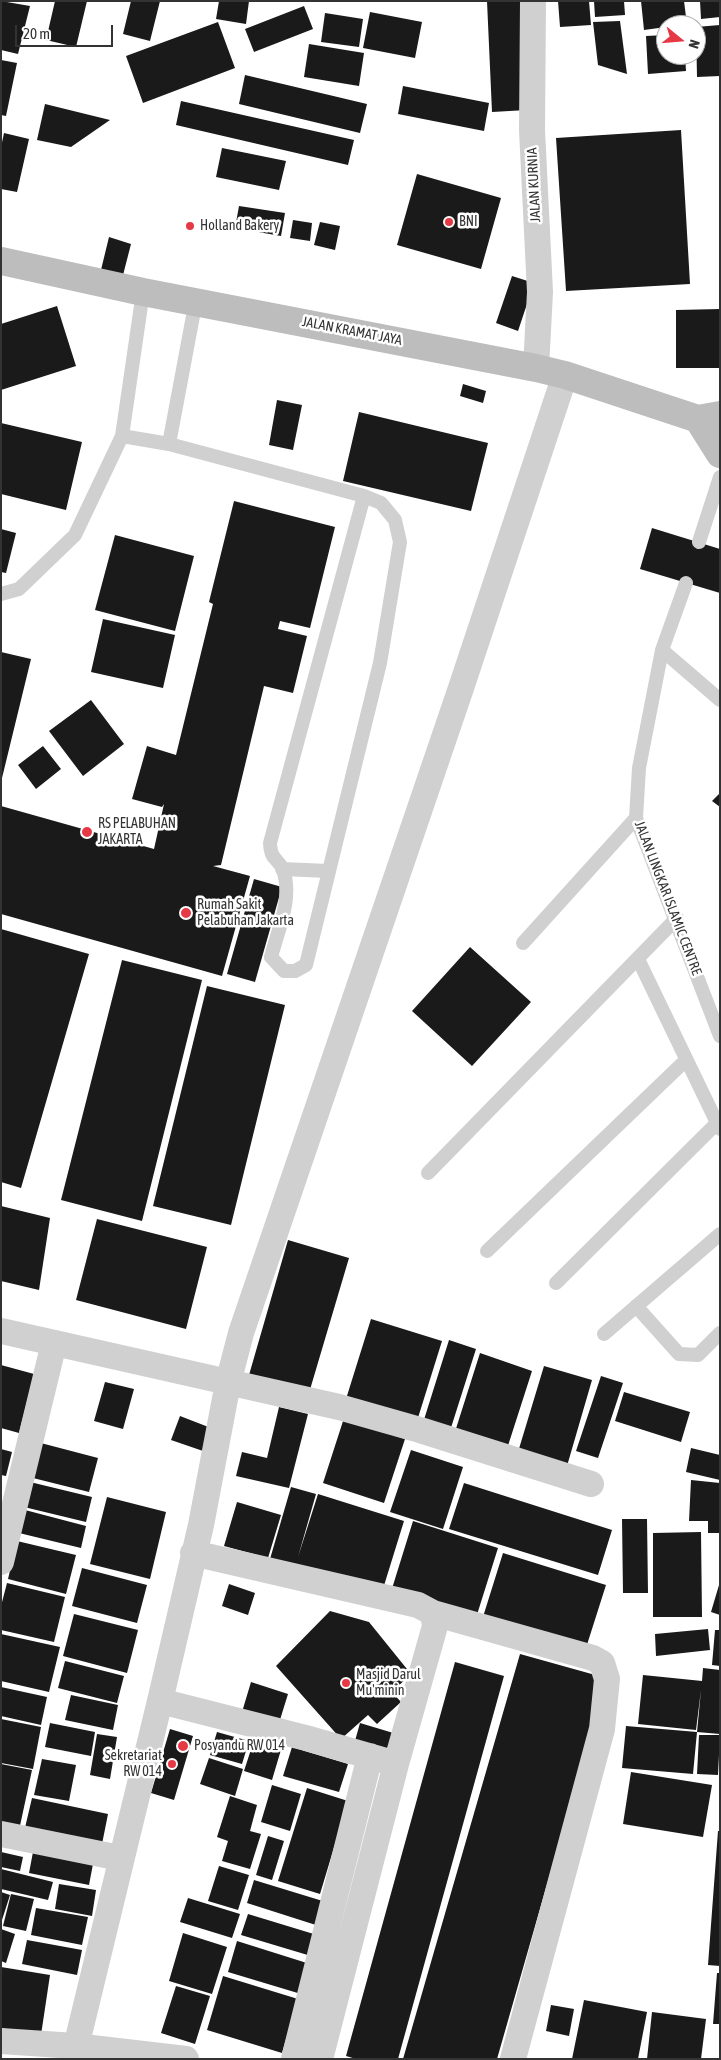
<!DOCTYPE html>
<html>
<head>
<meta charset="utf-8">
<style>
  body { margin:0 }
  #map { position:relative; width:721px; height:2060px; overflow:hidden; background:#fff; font-family:"Asap Condensed",sans-serif }
  canvas { display:block }
  .frame { position:absolute; inset:0; border:2px solid #333; pointer-events:none }
  .north { position:absolute; left:656px; top:15px; width:50px; height:50px; box-sizing:border-box; background:#fff; border:1px solid #adadad; border-radius:50%; rotate:107deg; font-size:14px; font-weight:700; line-height:20px; text-align:center; color:#333 }
  .north::after { content:''; display:block; margin:auto; width:18px; height:22px; background:#e63946; clip-path:polygon(50% 0,100% 100%,50% 72%,0 100%) }
  .scale { position:absolute; left:15px; top:25px; width:98px; height:22px; box-sizing:border-box; border:2px solid #333; border-top:0; padding-left:6px; font-size:15px; line-height:18px; white-space:nowrap; color:#333; -webkit-text-stroke:4px #fff; paint-order:stroke }
</style>
</head>
<body>
<div id="map">
<canvas width="721" height="2060"></canvas>
<div class="frame"></div>
<div class="north">N</div>
<div class="scale">20 m</div>
</div>
<script>
const ctx = document.querySelector('canvas').getContext('2d');
ctx.lineJoin = 'round';
function paint(path, color) {
  ctx.fillStyle = color;
  ctx.fill(path, 'evenodd');
}
function trace(path, color, width, dash) {
  ctx.strokeStyle = color;
  ctx.lineWidth = width;
  ctx.lineCap = dash ? 'butt' : 'round';
  ctx.setLineDash(dash || []);
  ctx.stroke(path);
}
function write(font, color, halo, rows, align = 'center') {
  ctx.font = font + ' "Asap Condensed",sans-serif';
  ctx.lineWidth = 5;
  ctx.setLineDash([]);
  ctx.textBaseline = 'middle';
  ctx.strokeStyle = halo;
  ctx.fillStyle = color;
  for (const [text, x, y, turn = 0] of rows) {
    ctx.save();
    ctx.translate(x, y);
    ctx.rotate((+turn || 0) * Math.PI / 180);
    ctx.textAlign = isNaN(turn) ? turn : align;
    if (halo) ctx.strokeText(text, 0, 0);
    ctx.fillText(text, 0, 0);
    ctx.restore();
  }
}
const building = new Path2D(`
  M1,1L30,6L18,54L1,50Z
  M55,1H87L76,47L46,40Z
  M131,1H160L150,41L123,34Z
  M219,1H249L246,24L216,19Z
  M487,1H523L527,110L492,112Z
  M558,1H589L591,25L560,27Z
  M594,1H624L625,15L595,17Z
  M641,1H684L687,25H666V27L644,30Z
  M700,1H720V17L701,19Z
  M304,6L313,29L254,52L245,29Z
  M370,12L422,22L415,58L363,48Z
  M325,13L363,19L359,47L321,42Z
  M620,21L627,74L598,65L593,22Z
  M218,22L235,68L143,103L126,56Z
  M720,25V76L697,77L696,27Z
  M666,35V55H685L686,71L648,74L646,36Z
  M309,44L364,53L359,86L304,77Z
  M1,60L17,63L6,116L1,115Z
  M245,75L367,104L360,133L239,104Z
  M403,86L489,103L484,131L398,114Z
  M181,101L354,140L348,165L176,125Z
  M45,104L110,120L71,147L37,140Z
  M681,130L690,284L566,291L556,138Z
  M4,133L29,139L17,192L1,189V147Z
  M222,148L286,161L279,190L216,177Z
  M417,174L501,198L481,269L397,245Z
  M239,206L285,213L281,236L235,228Z
  M293,220L312,223L310,241L290,238Z
  M320,222L340,226L335,250L314,245Z
  M109,237L131,244L122,279L100,274Z
  M512,276L534,283L518,331L496,323Z
  M57,306L76,366L1,390V324Z
  M720,309V368H676V310Z
  M463,384L486,391L483,403L460,396Z
  M277,400L302,405L293,450L269,445Z
  M359,412L488,443L471,511L343,481Z
  M1,423L82,442L66,510L1,494Z
  M234,501L335,527L310,628L280,621L278,629L307,636L293,693L264,686L221,865L213,866L250,876L222,976L1,914V806L154,849L164,804L162,807L132,799L147,746L176,755L213,604L209,602Z
  M652,528L720,549V593L640,569Z
  M1,529L16,533L6,573L1,572Z
  M115,535L194,556L175,631L95,610Z
  M103,619L175,635L163,688L91,672Z
  M1,652L31,659L2,778L1,777Z
  M91,700L124,744L83,776L49,731Z
  M43,746L61,769L36,789L18,765Z
  M720,793V807L712,801Z
  M254,879L282,887L255,982L227,974Z
  M1,929L89,954L21,1188L1,1182Z
  M470,947L531,1002L472,1066L412,1011Z
  M122,960L202,980L142,1221L61,1200Z
  M207,986L285,1005L231,1225L153,1206Z
  M1,1206L50,1218L39,1290L1,1281Z
  M97,1219L207,1247L186,1329L76,1300Z
  M288,1240L349,1258L309,1393L249,1375Z
  M371,1319L442,1341L417,1421L346,1399Z
  M449,1340L476,1349L449,1434L422,1426Z
  M480,1353L532,1371L505,1455L453,1438Z
  M1,1365L34,1374L19,1433L1,1428Z
  M544,1366L592,1380L567,1466L518,1452Z
  M601,1376L623,1383L598,1458L576,1451Z
  M105,1382L134,1389L123,1429L94,1421Z
  M624,1392L690,1412L681,1442L615,1421Z
  M279,1407L308,1414L289,1488L236,1476L242,1452L267,1458Z
  M180,1416L211,1428L203,1451L171,1440Z
  M344,1418L405,1439L384,1503L323,1483Z
  M37,1442L98,1458L89,1492L29,1477Z
  M691,1448L720,1455V1480L686,1472Z
  M1,1449L12,1452L6,1476L1,1475Z
  M411,1450L463,1467L443,1529L390,1512Z
  M691,1480L720,1483V1533H708V1521H689Z
  M30,1482L92,1497L86,1522L24,1507Z
  M464,1483L612,1530L598,1575L449,1529Z
  M291,1487L316,1494L298,1557L318,1494L404,1521L382,1592L270,1559Z
  M107,1497L166,1512L150,1579L90,1564Z
  M237,1502L281,1515L268,1558L224,1546Z
  M25,1510L86,1526L81,1548L19,1533Z
  M622,1519H647L648,1593H623Z
  M413,1521L498,1548L475,1621L390,1595Z
  M701,1532L702,1617H653V1533Z
  M17,1541L76,1555L66,1594L8,1579Z
  M503,1553L606,1585L585,1651L482,1620Z
  M82,1568L147,1585L137,1623L72,1606Z
  M7,1583L65,1597L54,1642L1,1630V1606Z
  M229,1584L255,1593L248,1615L222,1606Z
  M719,1585H720V1615L711,1612Z
  M330,1611L369,1622L411,1674L392,1692L401,1702L377,1724L368,1715L341,1739L276,1666Z
  M74,1614L138,1630L127,1673L63,1656Z
  M708,1629L710,1650L656,1656L655,1634Z
  M715,1630H720V1666L712,1665Z
  M1,1634L60,1647L49,1692L1,1681Z
  M520,1654L606,1678L497,2059H403Z
  M65,1661L124,1676L117,1703L58,1688Z
  M455,1662L504,1676L398,2059H356L346,2056Z
  M703,1668L720,1670V1734L697,1732L701,1690L696,1730L638,1724L643,1675L702,1681Z
  M251,1682L288,1694L279,1723L242,1712Z
  M1,1687L47,1697L41,1725L1,1716Z
  M71,1695L118,1705L113,1730L65,1720Z
  M1,1719L41,1727L33,1769L1,1763Z
  M50,1723L95,1732L91,1756L45,1747Z
  M360,1723L400,1735L392,1760L353,1748Z
  M626,1726L697,1732L693,1774L622,1768Z
  M170,1729L193,1736L174,1800L151,1793Z
  M217,1732L249,1741L242,1764L210,1755Z
  M97,1734L117,1737L110,1779L90,1775Z
  M256,1734L283,1743L272,1780L244,1771Z
  M699,1735H720L718,1775L697,1774Z
  M292,1747L348,1764L339,1792L283,1776Z
  M209,1758L243,1769L235,1796L200,1784Z
  M42,1759L76,1765L69,1801L34,1795Z
  M1,1764L32,1770L18,1835L1,1832Z
  M631,1772L712,1785L703,1837L623,1824Z
  M272,1785L301,1794L290,1831L261,1822Z
  M307,1788L348,1801L320,1894L278,1881Z
  M230,1796L257,1805L250,1831L261,1834L250,1869L222,1861L228,1841L217,1837Z
  M32,1798L108,1814L101,1849L24,1832Z
  M718,1831H720V1966L708,1965Z
  M268,1836L284,1841L272,1880L256,1875Z
  M1,1852L23,1857L20,1871L1,1867Z
  M33,1852L93,1864L89,1885L29,1873Z
  M219,1866L249,1875L238,1910L208,1901Z
  M1,1869L53,1882L48,1900L1,1889Z
  M254,1880L326,1902L319,1926L247,1903Z
  M59,1884L96,1890L92,1916L55,1909Z
  M1,1892L10,1895L2,1920H1Z
  M11,1894L34,1899L26,1931L3,1926Z
  M188,1898L240,1914L232,1938L180,1922Z
  M36,1908L88,1917L82,1945L31,1935Z
  M248,1914L317,1935L311,1956L241,1935Z
  M1,1929L15,1934L6,1963L1,1961Z
  M183,1933L227,1947L212,1994L169,1981Z
  M27,1940L82,1950L77,1975L22,1964Z
  M237,1941L310,1964L301,1994L228,1972Z
  M1,1967L50,1975L41,2035L1,2028Z
  M717,1973H720V2024H713Z
  M223,1976L298,1999L282,2053L207,2030Z
  M176,1986L210,1996L195,2044L161,2033Z
  M584,2000L647,2012L638,2059H572Z
  M551,2005L574,2009L569,2036L546,2031Z
  M652,2012L706,2019L701,2059H647Z`);
const lane = new Path2D(`
  M122,436L169,444L364,496L381,503L395,520L400,542L380,663L306,965L295,971H284L271,957C278,930 293,898 283,870C278,857 271,862 270,843L364,496
  M169,444L196,300
  M699,542L720,477
  M686,583L662,650L639,768L636,818L720,1036
  M1,594L19,589L75,535L122,436L143,292
  M662,650L720,700
  M282,869L328,871
  M523,943L636,818
  M638,959L720,1129
  M428,1173L677,918
  M487,1251L686,1060
  M556,1283L717,1123
  M636,1306L679,1354L698,1355L720,1333
  M604,1334L720,1234`);
const street = new Path2D(`
  M533,1L532,130L540,292L536,368
  M1,1331L339,1407L420,1430L591,1484
  M193,1553L418,1605L433,1613L593,1658L602,1663L607,1679L602,1729L513,2059
  M1,1562L54,1343
  M160,1701L306,1738L386,1761
  M1,1834L120,1858
  M1,2041L75,2046L186,2059
  M73,2059L160,1701L201,1525L228,1383L241,1333L461,688L565,375
  M294,2059L370,1756
  M320,2059L396,1764L435,1626L433,1613`);
const secondary = new Path2D(`
  M1,261L143,292L536,368L565,375L698,419L720,415
  M698,419L720,454`);
const markers = [
  [449,222,5,"#e63946"],
  [190,226,5,"#e63946"],
  [87,832,6,"#e63946"],
  [186,913,6,"#e63946"],
  [346,1683,5,"#e63946"],
  [183,1746,6,"#e63946"],
  [172,1764,5,"#e63946"]
];
const streetNames = [
  ["JALAN KURNIA",534,185,-93],
  ["JALAN KRAMAT JAYA",352,331,11],
  ["JALAN LINGKAR ISLAMIC CENTRE",668,898,69]
];
const poiNames = [
  ["BNI",459,222],
  ["Holland Bakery",200,226],
  ["RS PELABUHAN",98,824],
  ["JAKARTA",98,840],
  ["Rumah Sakit",197,905],
  ["Pelabuhan Jakarta",197,921],
  ["Masjid Darul",356,1675],
  ["Mu'minin",356,1691],
  ["Posyandu RW 014",194,1746],
  ["Sekretariat",162,1756,"right"],
  ["RW 014",162,1772,"right"]
];
paint(building, '#1a1a1a');
trace(lane, '#d0d0d0', 14);
trace(street, '#d0d0d0', 26);
trace(secondary, '#bdbdbd', 28);
for (const [x, y, r, color] of markers) {
  const dot = new Path2D();
  dot.arc(x, y, r, 0, 2 * Math.PI);
  ctx.fillStyle = color;
  ctx.fill(dot);
  trace(dot, '#fff', 2);
}
write('14px', '#333', '#fff', streetNames);
write('14px', '#333', '#fff', poiNames, 'left');
</script>
</body>
</html>
